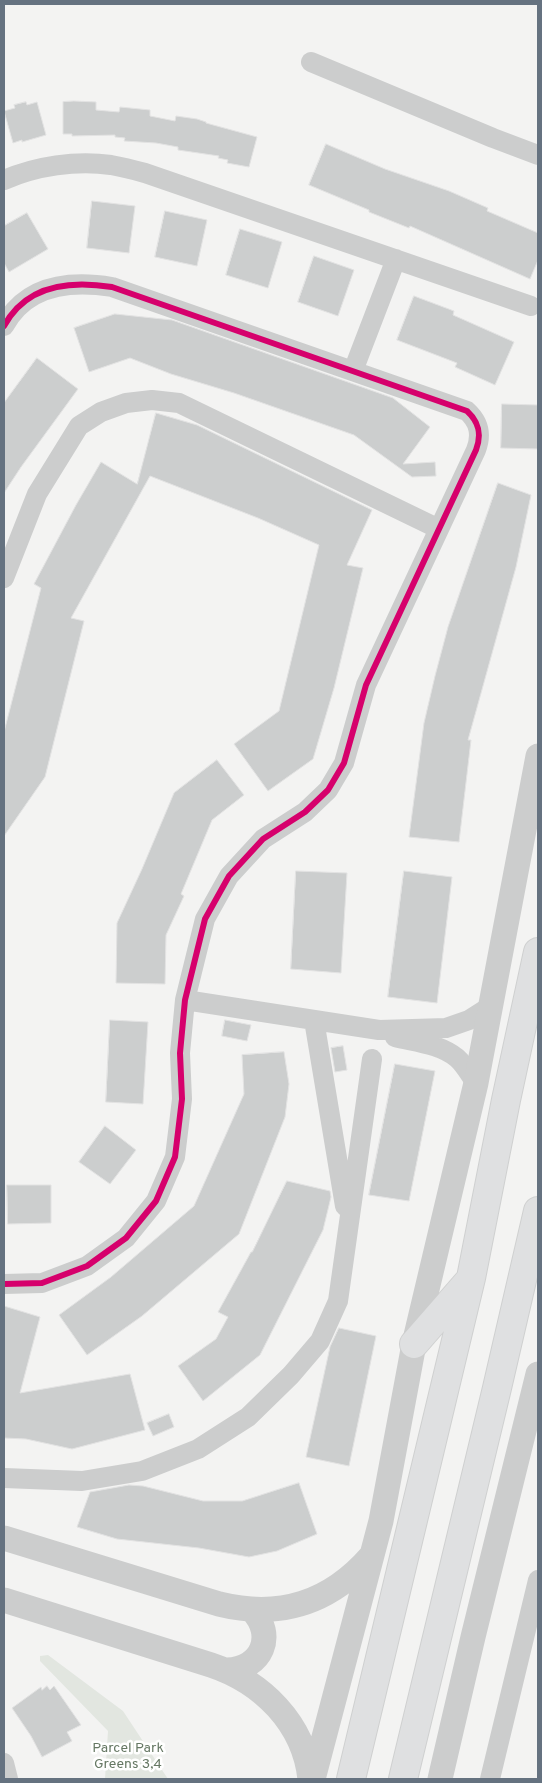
<!DOCTYPE html>
<html>
<head>
<meta charset="utf-8">
<style>
  body { margin:0 }
  #map { position:relative; width:542px; height:1783px; overflow:hidden; background:#f3f3f2; font-family:Overpass,sans-serif }
  canvas { display:block }
  .frame { position:absolute; inset:0; border:5px solid #657280; pointer-events:none }
</style>
</head>
<body>
<div id="map">
<canvas width="542" height="1783"></canvas>
<div class="frame"></div>
</div>
<script>
const ctx = document.querySelector('canvas').getContext('2d');
ctx.lineJoin = 'round';
function paint(path, color) {
  ctx.fillStyle = color;
  ctx.fill(path, 'evenodd');
}
function trace(path, color, width, dash) {
  ctx.strokeStyle = color;
  ctx.lineWidth = width;
  ctx.lineCap = dash ? 'butt' : 'round';
  ctx.setLineDash(dash || []);
  ctx.stroke(path);
}
function write(font, color, halo, rows, align = 'center') {
  ctx.font = font + ' Overpass,sans-serif';
  ctx.lineWidth = 5;
  ctx.setLineDash([]);
  ctx.textBaseline = 'middle';
  ctx.strokeStyle = halo;
  ctx.fillStyle = color;
  for (const [text, x, y, turn = 0] of rows) {
    ctx.save();
    ctx.translate(x, y);
    ctx.rotate((+turn || 0) * Math.PI / 180);
    ctx.textAlign = isNaN(turn) ? turn : align;
    if (halo) ctx.strokeText(text, 0, 0);
    ctx.fillText(text, 0, 0);
    ctx.restore();
  }
}
const green = new Path2D(`
  M48,1655L123,1711L168,1779H105L108,1731L40,1661V1656Z`);
const building = new Path2D(`
  M74,101L96,102V110L119,112L120,107L150,110V116L175,121L176,116L197,119L206,122V123L257,137L249,167L227,163L228,160L218,158L219,156L178,150V147L156,143L124,141L125,138L115,137V135L72,136V134H63V102Z
  M26,102L27,105L37,102L46,135L22,142V140L13,143L4,111L15,108L14,105Z
  M326,144L385,169L449,191L488,208L487,211L538,233V260L530,279L410,226L409,228L369,212V210L309,185Z
  M92,201L135,206L129,253L87,248Z
  M165,211L207,220L197,266L155,257Z
  M27,213L48,249L9,272L4,263V226Z
  M240,229L282,242L268,288L226,275Z
  M314,256L354,270L338,316L298,302Z
  M414,296L454,311L453,315L514,342L495,385L455,367L457,363L397,340Z
  M115,314L172,320L393,398L430,427L403,464L435,462L436,476L412,477L354,435L234,393L171,374L130,358L89,372L74,328Z
  M37,358L78,389L21,467L4,493V403Z
  M502,404L538,405V449L501,448Z
  M156,413L197,425L372,510L347,565L363,568L334,688L313,759L268,791L234,744L279,711L319,545L258,518L150,476L71,618L84,621L45,777L4,836V732L41,588L34,584L76,505L101,462L137,484Z
  M498,483L531,495L516,567L468,740H471L459,842L409,837L424,723L435,676L448,627Z
  M217,760L244,795L212,820L181,894L184,896L166,935L165,984L116,983L117,923L142,869L174,793Z
  M296,871L347,873L341,973L291,969Z
  M404,871L452,877L437,1003L388,997Z
  M110,1020L148,1022L143,1104L106,1102Z
  M225,1020L251,1025L247,1041L222,1036Z
  M343,1046L347,1070L335,1072L331,1048Z
  M284,1052L289,1084L285,1117L239,1234L142,1316L87,1355L59,1315L111,1277L194,1206L244,1094L242,1055Z
  M395,1064L435,1071L409,1201L369,1195Z
  M105,1126L136,1150L110,1184L79,1162Z
  M287,1181L330,1191L331,1197L323,1230L260,1355L203,1401L178,1366L216,1339L228,1317L218,1312L251,1252H252Z
  M7,1185H51V1223L8,1224Z
  M4,1306L40,1317L20,1393L130,1374L145,1430L72,1449L26,1439L4,1438Z
  M339,1328L376,1336L349,1466L306,1457L330,1347Z
  M169,1414L174,1427L153,1436L147,1423Z
  M299,1483L317,1534L277,1551L249,1557L199,1548L117,1539L77,1527L90,1492L129,1485L143,1486L203,1501H242Z
  M47,1686L50,1690L54,1686L81,1725L67,1732L72,1741L42,1757L31,1736L12,1708L41,1687L42,1690Z`);
const minor = new Path2D(`
  M311,62L493,138L538,155
  M4,180C36,166 76,160 111,165C122,167 134,170 145,173L531,306
  M4,326C26,285 69,280 112,287L467,411C479,422 482,434 476,450L366,685L344,763L328,790L305,812L263,839L229,876L205,919L185,1000L180,1053L182,1099L175,1157L156,1201L126,1238L87,1266L42,1283L4,1284
  M353,371L396,259
  M4,578L37,494L79,426L101,412L126,403L152,400L179,403L439,529
  M185,1000L379,1030L446,1028L469,1020L491,1006
  M314,1020L345,1206
  M395,1037C415,1042 440,1044 457,1058C465,1065 470,1075 476,1083
  M4,1478L82,1481L142,1471L198,1449L248,1417L291,1375L320,1341L338,1301L372,1059
  M4,1763L8,1779
  M490,1779L538,1580`);
const tertiary = new Path2D(`
  M4,1538L219,1604C280,1619 330,1603 371,1556
  M4,1600L211,1665C262,1682 304,1723 310,1779
  M227,1670C262,1669 276,1635 252,1610
  M313,1779L381,1521L414,1344L476,1083L538,756
  M440,1779L473,1637L538,1374`);
const secondary = new Path2D(`
  M414,1344L469,1281
  M351,1779L471,1278L506,1100L538,952
  M403,1779L497,1388L538,1211`);
const cycleway = new Path2D(`
  M4,326C26,285 69,280 112,287L467,411C479,422 482,434 476,450L366,685L344,763L328,790L305,812L263,839L229,876L205,919L185,1000L180,1053L182,1099L175,1157L156,1201L126,1238L87,1266L42,1283L4,1284`);
const parkNames = [
  ["Parcel Park",128,1749],
  ["Greens 3,4",128,1765]
];
paint(green, '#e2e6e0');
paint(building, '#cccece');
trace(building, '#e2e2e2', 1);
trace(secondary, '#cfd0d0', 30);
trace(minor, '#cccdcd', 20);
trace(tertiary, '#cccdcd', 25);
trace(secondary, '#dfe0e1', 28);
trace(cycleway, '#d6006c', 6);
write('14px', '#667864', '#fff', parkNames);
</script>
</body>
</html>
